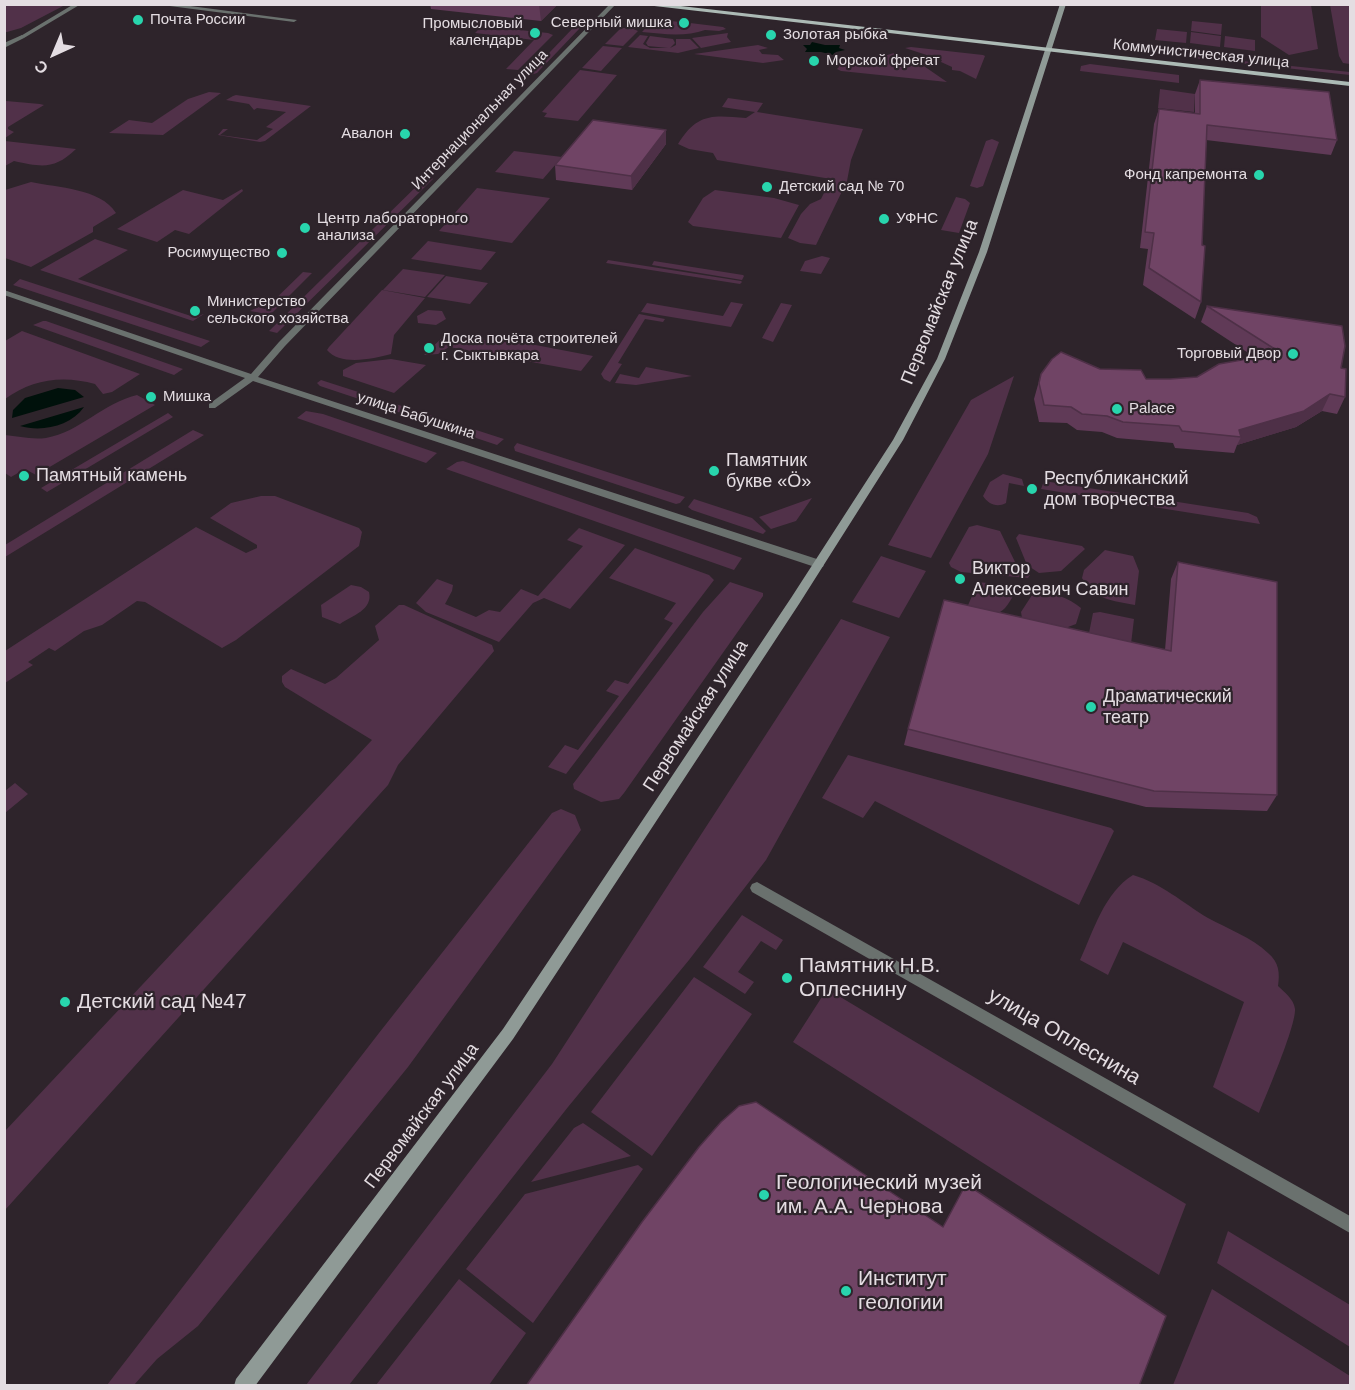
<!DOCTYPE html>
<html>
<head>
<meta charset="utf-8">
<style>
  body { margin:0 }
  #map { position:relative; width:1355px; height:1390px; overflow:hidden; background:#2e242b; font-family:Helvetica,sans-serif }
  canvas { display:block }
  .frame { position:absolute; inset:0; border:6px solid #e4dde2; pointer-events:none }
  .north { position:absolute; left:24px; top:24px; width:60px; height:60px; -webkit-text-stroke:4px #2e242b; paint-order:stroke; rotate:224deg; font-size:16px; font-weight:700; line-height:24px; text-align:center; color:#e4dde2 }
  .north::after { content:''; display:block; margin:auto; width:21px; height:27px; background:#e4dde2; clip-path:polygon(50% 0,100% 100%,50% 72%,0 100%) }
</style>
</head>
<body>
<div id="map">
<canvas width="1355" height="1390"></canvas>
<div class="frame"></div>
<div class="north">С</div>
</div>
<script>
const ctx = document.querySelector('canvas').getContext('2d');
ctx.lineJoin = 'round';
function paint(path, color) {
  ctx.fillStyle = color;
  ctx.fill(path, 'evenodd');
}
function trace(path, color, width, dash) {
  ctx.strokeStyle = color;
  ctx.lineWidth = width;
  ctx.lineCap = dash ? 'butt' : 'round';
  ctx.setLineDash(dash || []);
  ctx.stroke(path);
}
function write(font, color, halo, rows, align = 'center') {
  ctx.font = font + ' Helvetica,sans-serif';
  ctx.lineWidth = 4.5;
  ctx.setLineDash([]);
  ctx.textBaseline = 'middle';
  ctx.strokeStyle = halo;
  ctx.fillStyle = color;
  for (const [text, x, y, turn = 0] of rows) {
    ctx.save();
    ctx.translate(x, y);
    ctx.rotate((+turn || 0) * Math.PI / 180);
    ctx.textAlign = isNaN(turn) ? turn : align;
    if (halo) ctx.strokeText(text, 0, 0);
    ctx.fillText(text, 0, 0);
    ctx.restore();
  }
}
const green = new Path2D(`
  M5,4H65V5L21,28L7,32H5Z
  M1261,5H1311L1318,49L1289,55L1261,37Z
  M1330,5H1350V64L1343,63L1339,56Z
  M654,19L680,22L684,25L690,23L723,27L726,29L719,31L705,30C686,37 663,34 642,32Z
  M1192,21L1222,24L1221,35L1191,31Z
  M573,28H580L537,73L527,76Z
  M621,28H631L638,31L623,46L605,44Z
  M510,29L548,33L553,35L518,70L506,69L534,40L475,33L478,30Z
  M1157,29L1187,32L1186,43L1155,40Z
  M1191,32L1221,36L1220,47L1190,43Z
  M728,33L727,37L731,42L701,48L692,38Z
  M640,35L648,36L643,44L650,48H668L648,46L646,43L650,36L673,39L675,43L670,48L676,45V39H690L699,48L678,53L628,47Z
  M1225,36L1255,40V51L1224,47Z
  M758,45L768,48L759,50L762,54L778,55L784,60L763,63L694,54Z
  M603,46L622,48L601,71L582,68Z
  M911,47L983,55L985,56L976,79L960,71L952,70V67L941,62L942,60L905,48Z
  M1125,49L1350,72V75L1119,50Z
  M894,53L918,62L947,82L841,71L837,69L839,67L832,64L871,60Z
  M1090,64L1179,75V83L1080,71L1081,66Z
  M580,70L617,75L578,121L544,117L547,113L542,112Z
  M1160,89L1195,94L1194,112L1158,108Z
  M209,92L221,93L163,135L109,133L129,120L152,123L188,99Z
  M233,96L236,95L311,106L265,141L260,142L218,135L223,129H228L220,135L257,140L273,129L266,127L286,112L257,108L254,110L249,104L226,100Z
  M728,98L763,103L757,112L863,129L851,160L847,181L816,245L800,243L788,238L801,214L810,204L821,199L831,179L717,160L713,153L689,149L678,144C697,113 712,115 746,118L755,112L722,107Z
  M6,101L40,104L44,105L8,127V129L14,132L5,138Z
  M992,139L999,142L983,186L977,188L970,186L986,141Z
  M5,141L76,149C54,170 42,167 14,161L5,166Z
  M514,151L562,157L543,179L495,172Z
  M428,175L433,179L277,333L269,331Z
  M31,182C58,188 100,188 116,213L93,227V232L31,267L5,258V190Z
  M477,188L550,198L512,243L439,231Z
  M242,189L243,191L189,234L175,230L157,242L117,229L183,190L223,200Z
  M715,190L774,198L799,205L781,238L693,226L688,222L703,198Z
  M956,197L965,199L970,203L959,233L941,230Z
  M95,239L128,250L78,279L194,317L204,314L193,321L40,270Z
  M428,241L496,252L481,270L411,259Z
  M822,256L830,258L821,274L800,271L805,261Z
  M608,260L741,281L742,282L740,284L606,263Z
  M654,261L743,275L744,276L742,280L652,265Z
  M403,269L445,275L425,297L383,290Z
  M303,272L312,273L273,312L267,314L250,311L258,307L265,309Z
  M446,276L488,283L470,304L427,297Z
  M20,279L210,341L201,347L13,285Z
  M382,290L425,298L394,335L391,354C373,359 340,366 327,350L329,347Z
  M731,302L743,304L731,327L641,312L647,303L723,316Z
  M781,303L792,305L773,342L762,338Z
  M428,310L442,311L446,319L436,325L418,323L417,316Z
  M639,314L665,319L663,322L645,319L618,363L622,364L610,382L604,379L601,374Z
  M43,321H46L183,369L174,375L33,325Z
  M22,331L140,374L112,392L103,394L95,384C63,375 32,379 5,399V341Z
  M446,334L496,342L499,338L593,356L581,371L449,347L438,354L424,355Z
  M391,359L426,365L394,393L343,376V370L356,363Z
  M646,367L692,376L636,385L615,383L620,374L639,378Z
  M1014,376L988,454L931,558L888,545L971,400Z
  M321,380L504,439L497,445L320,386L317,383Z
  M137,395L155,405L36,475L25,469L11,477L5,473V435C18,436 31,440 46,438C80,432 103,403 137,395Z
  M306,411L323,414L437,453L426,463L297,418Z
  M168,413L173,417L47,492L41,488Z
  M193,430L204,435L5,557V545Z
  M517,443L685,497L680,503L676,504L515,451L514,447Z
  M463,461L742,558L734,570L446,469L457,462Z
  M1003,474L1022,479L1024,486L1009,483L1006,503C997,508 988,504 983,496L990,482Z
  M1044,481L1248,513L1257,517L1260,524L1041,489Z
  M261,496H275L359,528L362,532L359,546L236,640L222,648L145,602L137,601L102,625L84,631L55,651L49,648L28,662L33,665L5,683V651L196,527L246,553L257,548V545L210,518L231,503Z
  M812,498L796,521L771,529L759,517Z
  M694,499L752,518L766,531L763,534L692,510L688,507Z
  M977,525L1000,531L1017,566L1030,575L1028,578L961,572L951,567L949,563L969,527Z
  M579,528L625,545L570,609L544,598L533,603L499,642L426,612L416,603L437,579L453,585L452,591L445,604L476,617L489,610L500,612L521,589L538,596L583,546L567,540Z
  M1019,534L1082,546L1085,549L1061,571L1039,573L1027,565L1016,538Z
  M635,548L709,575L714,580L566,774L548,767L565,745L578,750L619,696L606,691L615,680L628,684L673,623L664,619L676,603L609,578Z
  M1105,550L1133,556L1139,571L1135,605C1113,601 1093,599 1082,578L1084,570Z
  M881,556L926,571L899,618L852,602Z
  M730,582L763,593V596L624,793L619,799L601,802L574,789L573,784L703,612Z
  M978,582L1005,585L1010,589L1013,596C999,622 992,613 966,610Z
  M351,585L361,587L369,592C373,610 353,615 340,624L322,617L321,605Z
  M1034,592C1050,591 1068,597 1081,608L1076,624L1060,630L1022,618L1021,612Z
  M399,605H404L492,645L494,651L398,765L388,785L5,1210V1131L372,740L285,687L282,682V676L291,669L325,684L336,678L379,640L375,626Z
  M1100,612L1134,619L1131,644L1089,633L1093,613Z
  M841,619L890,637L766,860L689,960L568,1107L349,1385H306L552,1064Z
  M848,755L1111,828L1114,831L1079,905L875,801L863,818L822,798Z
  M15,783L28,794L5,813V791Z
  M561,809L575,815L581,830L408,1067L198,1326L157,1359L134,1385H107L379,1033L552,813Z
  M1133,875C1161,883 1183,903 1208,918C1228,929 1251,937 1268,953C1279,962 1280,973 1278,986C1284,992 1294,999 1295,1009C1296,1026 1267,1093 1259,1113L1213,1087L1244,1002L1123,942L1108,975L1080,960C1094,930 1104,893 1133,875Z
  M742,915L783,940L776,950L761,941L738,972L754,982L745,994L703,967Z
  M694,977L752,1014L652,1156L591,1112Z
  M827,989L1186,1204L1159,1275L793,1042Z
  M583,1123L631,1156L531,1182L574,1128Z
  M638,1165L643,1169L533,1323L466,1269L525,1194Z
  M1228,1231L1350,1305V1347L1217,1263Z
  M459,1279L526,1333L489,1385H376Z
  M1212,1289L1350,1376V1385H1173Z`);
const water = new Path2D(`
  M812,42L825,45H840L839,48L845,50L836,52L833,55L821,52H805L807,49L803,45H810Z
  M58,388L75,390L84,397L12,418L13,410L25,398Z
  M84,407C70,427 41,432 20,426Z`);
const pedestrian = new Path2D(`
  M74,4H81L24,38L19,37Z
  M154,4H175L297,20L294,22Z`);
const minor = new Path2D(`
  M22,35L24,38L4,48V43Z
  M757,882L1350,1216V1233L752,892L750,888L752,884Z`);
const tertiary = new Path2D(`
  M610,4H616L285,346L258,377L823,561L824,564L823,567H815L253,381L215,408H209V404L245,378L4,295V290L251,374L279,342Z`);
const secondary = new Path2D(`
  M1060,4H1066L987,252L945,359L903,440L799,604L513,1039L255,1386H234L236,1379L503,1029L791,598L893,440L937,359L979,252Z`);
const primary = new Path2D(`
  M637,4H663L1350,82V86Z`);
const wall = new Path2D(`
  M430,4H558L541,21L431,9Z
  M1200,80L1337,140L1331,155L1206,140L1202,245L1201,302L1195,319L1143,285L1148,249L1140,248L1154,124L1159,109L1195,114V94Z
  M666,130V144L632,190L556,180L555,165Z
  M1207,306L1341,368L1345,397L1337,414L1322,411L1296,427L1237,445L1234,453L1175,448L1173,443L1117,438L1102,432L1077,430L1067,423L1039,422L1034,399L1041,374L1100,369L1146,379H1170L1197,377L1256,358L1201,322Z
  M1178,562L1277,795L1267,811L1146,807L904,745L908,729L1165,650L1171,579Z`);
const shadedWall = new Path2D(`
  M539,4H558L541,21Z
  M666,130V144L632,190L631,176Z
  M1330,394L1322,411L1296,427L1237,445L1241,437L1239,430Z`);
const building = new Path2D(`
  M1200,80L1329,92L1337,140L1207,125L1202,245L1205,246L1201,302L1149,268L1154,233L1145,232L1159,109L1200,114Z
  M593,120L666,130L631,176L555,165Z
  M1207,306L1342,326L1345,346L1341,368L1346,369L1345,397L1330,394L1304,411L1239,430L1241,437L1182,431L1179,426L1123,422L1107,416L1082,414L1071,407L1044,405L1039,383L1041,374L1052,359L1061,352L1100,369L1141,370L1146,379H1170L1197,377L1219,364L1281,353Z
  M1178,562L1277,582V795L1154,791L908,729L944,600L1171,651Z
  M756,1102L943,1227L966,1184L1166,1316L1139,1386H526L642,1222L699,1147L721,1122L739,1106Z`);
const markers = [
  [138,20,6,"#28d5ad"],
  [684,23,6,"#28d5ad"],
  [535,33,6,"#28d5ad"],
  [771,35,6,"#28d5ad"],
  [814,61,6,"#28d5ad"],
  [405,134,6,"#28d5ad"],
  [1259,175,6,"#28d5ad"],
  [767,187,6,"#28d5ad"],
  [884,219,6,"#28d5ad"],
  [305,228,6,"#28d5ad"],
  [282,253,6,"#28d5ad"],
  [195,311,6,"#28d5ad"],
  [429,348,6,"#28d5ad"],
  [1293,354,6,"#28d5ad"],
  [151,397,6,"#28d5ad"],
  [1117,409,6,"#28d5ad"],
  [714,471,6,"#28d5ad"],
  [24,476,6,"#28d5ad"],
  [1032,489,6,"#28d5ad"],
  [960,579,6,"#28d5ad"],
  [1091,707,6,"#28d5ad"],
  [787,978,6,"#28d5ad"],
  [65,1002,6,"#28d5ad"],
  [764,1195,6,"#28d5ad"],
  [846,1291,6,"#28d5ad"]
];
const farPoinames = [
  ["Почта России",150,20],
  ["Северный мишка",672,23,"right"],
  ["Промысловый",523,24,"right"],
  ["календарь",523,41,"right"],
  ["Золотая рыбка",783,35],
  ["Морской фрегат",826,61],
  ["Авалон",393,134,"right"],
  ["Фонд капремонта",1247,175,"right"],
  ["Детский сад № 70",779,187],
  ["Центр лабораторного",317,219],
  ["анализа",317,236],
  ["УФНС",896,219],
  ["Росимущество",270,253,"right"],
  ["Министерство",207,302],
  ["сельского хозяйства",207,319],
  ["Доска почёта строителей",441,339],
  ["г. Сыктывкара",441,356],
  ["Торговый Двор",1281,354,"right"],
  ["Мишка",163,397],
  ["Palace",1129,409]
];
const farStreetnames = [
  ["Коммунистическая улица",1201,54,6],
  ["Интернациональная улица",480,120,-46],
  ["улица Бабушкина",416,416,18]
];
const streetNames = [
  ["Первомайская улица",940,302,-68],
  ["Первомайская улица",696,716,-57],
  ["Первомайская улица",422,1116,-53]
];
const poiNames = [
  ["Памятник",726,461],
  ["букве «Ӧ»",726,482],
  ["Памятный камень",36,476],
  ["Республиканский",1044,479],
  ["дом творчества",1044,500],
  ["Виктор",972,569],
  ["Алексеевич Савин",972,590],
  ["Драматический",1103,697],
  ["театр",1103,718]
];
const nearPoinames = [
  ["Памятник Н.В.",799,966],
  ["Оплеснину",799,990],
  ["Детский сад №47",77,1002],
  ["Геологический музей",776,1183],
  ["им. А.А. Чернова",776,1207],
  ["Институт",858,1279],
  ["геологии",858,1303]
];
const nearStreetnames = [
  ["улица Оплеснина",1064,1037,30]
];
paint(green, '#513149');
paint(water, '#00110b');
paint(pedestrian, '#6a716e');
paint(minor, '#6a716e');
paint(tertiary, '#6a716e');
paint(secondary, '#8f9a96');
paint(primary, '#acbab5');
paint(wall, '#603a57');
paint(shadedWall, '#4e3047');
paint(building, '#704465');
trace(building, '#4e3047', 1.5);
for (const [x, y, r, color] of markers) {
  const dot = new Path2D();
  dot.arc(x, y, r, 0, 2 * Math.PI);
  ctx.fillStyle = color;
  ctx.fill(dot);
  trace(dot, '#2e242b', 2);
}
write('15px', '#e4dde2', '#2e242b', farPoinames, 'left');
write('15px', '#e4dde2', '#2e242b', farStreetnames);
write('18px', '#e4dde2', '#2e242b', streetNames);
write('18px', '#e4dde2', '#2e242b', poiNames, 'left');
write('21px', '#e4dde2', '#2e242b', nearPoinames, 'left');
write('21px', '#e4dde2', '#2e242b', nearStreetnames);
</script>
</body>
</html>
